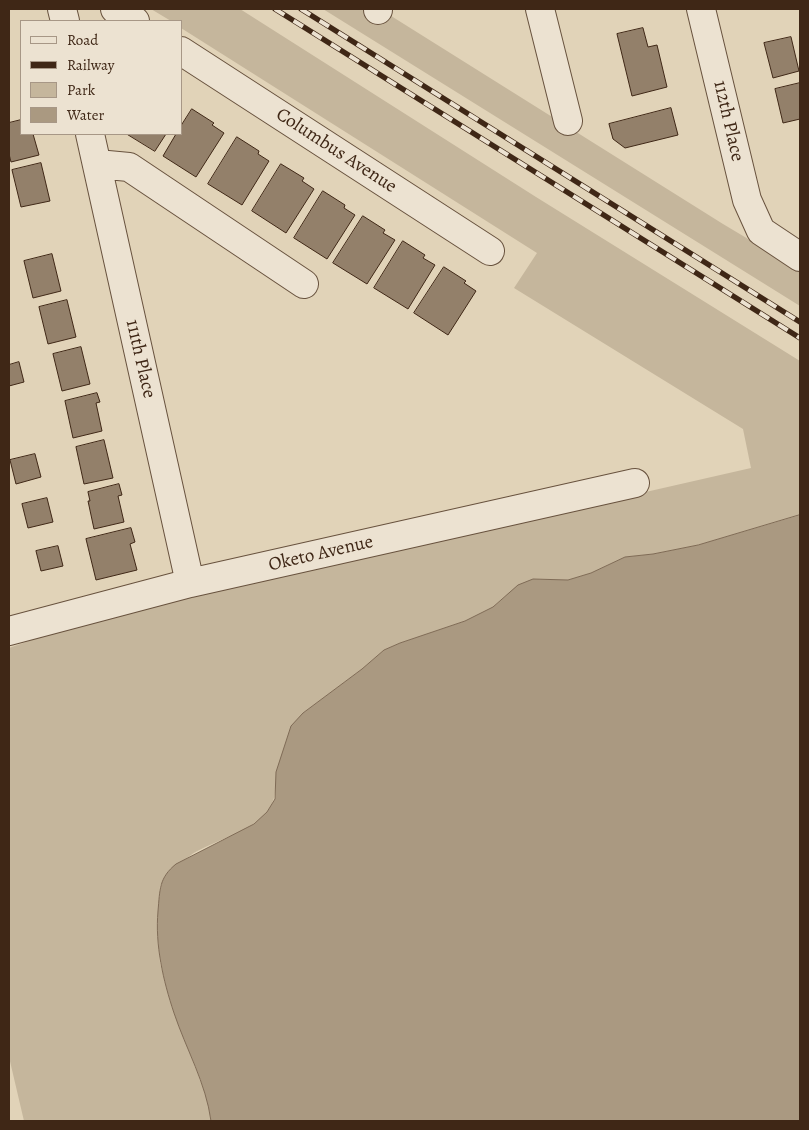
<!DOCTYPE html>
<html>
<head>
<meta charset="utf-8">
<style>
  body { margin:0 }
  #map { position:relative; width:809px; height:1130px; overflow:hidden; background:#e1d3b8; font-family:Alegreya,serif }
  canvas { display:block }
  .frame { position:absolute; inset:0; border:10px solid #3f2716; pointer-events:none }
  .legend { position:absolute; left:20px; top:20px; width:162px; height:115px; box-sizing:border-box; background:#ece2d1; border:1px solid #a79786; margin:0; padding:6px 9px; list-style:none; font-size:15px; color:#3f2716 }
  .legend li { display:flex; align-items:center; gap:10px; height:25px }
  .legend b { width:25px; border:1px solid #a79786 }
</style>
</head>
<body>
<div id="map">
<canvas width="809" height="1130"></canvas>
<div class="frame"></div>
<ul class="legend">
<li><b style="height:6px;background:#ece2d1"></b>Road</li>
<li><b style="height:6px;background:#3f2716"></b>Railway</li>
<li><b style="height:14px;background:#c5b69c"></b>Park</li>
<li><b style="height:14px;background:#aa9981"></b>Water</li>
</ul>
</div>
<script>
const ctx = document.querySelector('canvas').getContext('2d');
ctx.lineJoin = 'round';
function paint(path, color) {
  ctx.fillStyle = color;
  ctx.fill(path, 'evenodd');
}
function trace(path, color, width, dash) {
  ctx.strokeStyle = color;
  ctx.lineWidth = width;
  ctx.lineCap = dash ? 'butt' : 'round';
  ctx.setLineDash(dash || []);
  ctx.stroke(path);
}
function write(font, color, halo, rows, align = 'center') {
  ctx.font = font + ' Alegreya,serif';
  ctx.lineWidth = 4;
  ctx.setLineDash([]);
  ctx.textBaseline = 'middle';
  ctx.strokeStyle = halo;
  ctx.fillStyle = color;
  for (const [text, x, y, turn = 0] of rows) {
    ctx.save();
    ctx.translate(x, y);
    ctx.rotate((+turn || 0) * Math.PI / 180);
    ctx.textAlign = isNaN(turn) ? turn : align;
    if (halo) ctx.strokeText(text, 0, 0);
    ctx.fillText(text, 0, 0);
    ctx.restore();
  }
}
const green = new Path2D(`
  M151,9H240L536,197L800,361V515L698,545L653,554L625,557L591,573L568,580L533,579L504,597L493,607L465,621L400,643L384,650L362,669L303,713L275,789C275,829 217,837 191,855C180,863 170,876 160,886L157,925L160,963L174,1013L208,1100L211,1121H24L9,1057V648L97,617L751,468L743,429L514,288L537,253L181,28V21H171Z
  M323,9H380L723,224L800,270V306Z`);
const water = new Path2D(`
  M800,515V1121H211C206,1083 186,1049 174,1013C163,980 155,945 158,911C160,889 159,878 176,864L254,824L267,812L275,799L276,772L291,726L303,713L362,669L384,650L400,643L465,621L493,607L518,585L533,579L568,580L591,573L625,557L653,554L698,545Z`);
const building = new Path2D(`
  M643,28L648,47L657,45L667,87L632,96L617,34Z
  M791,37L799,71L773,78L764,43Z
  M800,83V119L783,123L775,89Z
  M671,108L678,135L625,148L613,139L609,124Z
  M192,109L214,123L212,125L224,133L196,177L163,156L176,134H181V126Z
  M21,120V134H33L39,155L11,162L9,154V123Z
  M127,134H166L155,151Z
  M237,137L259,151L258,154L269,161L242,205L208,184Z
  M41,163L50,201L21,207L12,170Z
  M281,164L304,178L302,181L314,189L286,233L252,211Z
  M323,191L345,205L344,208L355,215L327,259L294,238Z
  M363,216L385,230L383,233L395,240L367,284L333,263Z
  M403,241L425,255L423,258L435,265L408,309L374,288Z
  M52,254L61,291L33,298L24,261Z
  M444,267L466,281L464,283L476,291L448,335L414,313Z
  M67,300L76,337L48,344L39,307Z
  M81,347L90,384L62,391L53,354Z
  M19,362L24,382L9,386V365Z
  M97,393L100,402L96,403L102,431L73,438L65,401Z
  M104,440L113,478L84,484L76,447Z
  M35,454L41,477L16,484L10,460Z
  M119,484L122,495L118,496L124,522L94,529L88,501H90L88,492Z
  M47,498L53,522L28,528L22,504Z
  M131,528L135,542L130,544L137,570L96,580L86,539Z
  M58,546L63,566L41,571L36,551Z`);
const minor = new Path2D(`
  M62,9L65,21
  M115,9L135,21
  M378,9V10
  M540,9L568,121
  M701,9L747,200L761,231L800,257
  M181,51L490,251
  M90,134L190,583
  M97,164L129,167L304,284
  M9,631L190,583L635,483`);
const rail = new Path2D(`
  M275,9L800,338
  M301,9L800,322`);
const streetNames = [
  ["112th Place",728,121,77],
  ["Columbus Avenue",336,151,33],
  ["111th Place",140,359,77],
  ["Oketo Avenue",321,554,-13]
];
paint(green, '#c5b69c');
paint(water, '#aa9981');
trace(water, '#7f6b56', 1);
paint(building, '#93806a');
trace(building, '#3f2716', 1);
trace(minor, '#68523e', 30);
trace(minor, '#ece2d1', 28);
trace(rail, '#3f2716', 5.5);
trace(rail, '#ece2d1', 4, [11]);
write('19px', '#3f2716', '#ece2d1', streetNames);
</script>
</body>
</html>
